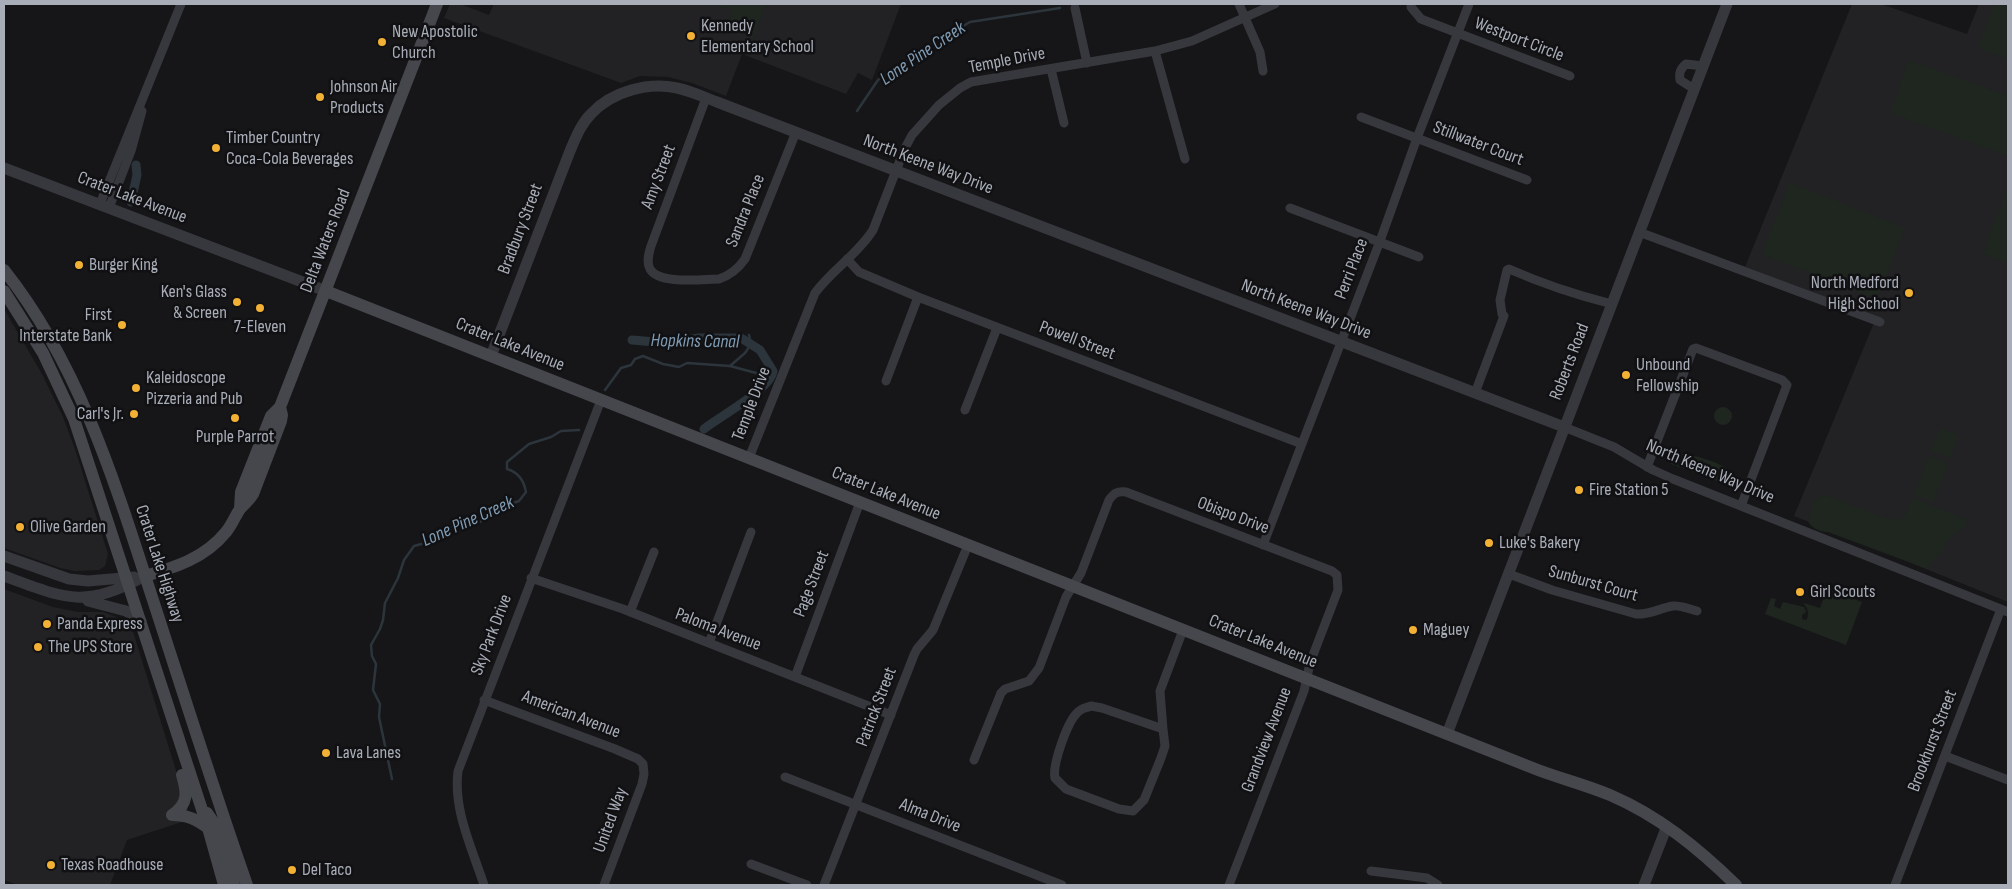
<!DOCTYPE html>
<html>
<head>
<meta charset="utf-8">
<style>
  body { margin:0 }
  #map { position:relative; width:2012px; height:889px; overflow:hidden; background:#161618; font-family:"Sofia Sans Condensed",sans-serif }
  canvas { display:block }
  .frame { position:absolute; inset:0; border:5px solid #a8adb8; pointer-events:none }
</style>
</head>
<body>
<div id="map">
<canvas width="2012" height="889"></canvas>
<div class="frame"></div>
</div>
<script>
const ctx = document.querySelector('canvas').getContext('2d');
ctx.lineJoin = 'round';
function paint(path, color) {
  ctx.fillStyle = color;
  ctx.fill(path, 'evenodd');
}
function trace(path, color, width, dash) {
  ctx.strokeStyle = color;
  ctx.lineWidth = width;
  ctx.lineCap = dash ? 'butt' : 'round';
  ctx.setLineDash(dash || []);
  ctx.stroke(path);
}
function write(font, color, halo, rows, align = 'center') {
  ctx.font = font + ' "Sofia Sans Condensed",sans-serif';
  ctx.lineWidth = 5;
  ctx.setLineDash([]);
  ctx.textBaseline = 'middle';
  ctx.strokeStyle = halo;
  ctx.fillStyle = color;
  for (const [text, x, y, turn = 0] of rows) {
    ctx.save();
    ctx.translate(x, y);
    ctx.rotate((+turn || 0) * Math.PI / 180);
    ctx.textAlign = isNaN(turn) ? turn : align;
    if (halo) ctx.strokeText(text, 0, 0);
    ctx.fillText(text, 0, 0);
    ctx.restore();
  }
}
const built = new Path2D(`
  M450,4H460L489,15L494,4H901L872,80L858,73L846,94L742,54L726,96L692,83L668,77L640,76L621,83L444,18Z
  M1852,4H1881L1967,34L1979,4H2008V602L1794,516L1876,318L1745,267Z
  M4,309L42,374L63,417L75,449L108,554L105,566L99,570L75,571L60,568L4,548Z
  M4,589L53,607L78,612H103L130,622L191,819L127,840L110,885H18L4,880Z`);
const green = new Path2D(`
  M715,4H766L753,37L726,27L733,11Z
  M1995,4H2008V59L1978,48Z
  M1909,60L2008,96V156L1890,113Z
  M1790,183L1905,228L1877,299L1762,254Z
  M2006,192H2008V263L1983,254Z
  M1714 416a9 9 0 1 1 18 0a9 9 0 1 1-18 0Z
  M1940,428L1959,435L1950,458L1931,451Z
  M1673,453C1686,453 1728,462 1732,475L1731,482L1725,484L1671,464L1668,459Z
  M1929,456L1948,463L1933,502L1914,495Z
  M1824,495L1888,519L1894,520L1904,517L1913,498L1968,520L1964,528C1943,536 1942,559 1925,568L1828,532C1821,532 1813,529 1809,523C1810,512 1812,499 1824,495Z
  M1827,589L1862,602L1846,645L1765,614L1771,598L1776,599L1774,606L1780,609L1783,602L1804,607L1806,612L1802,615V619L1806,620C1810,616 1808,608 1804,604V603L1820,608Z`);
const stream = new Path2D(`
  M857,111L878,80L929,46L970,22L1060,8
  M730,366L771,377
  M605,390L621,368L631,365L635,359L643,356L663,364L679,367L687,363L730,366L745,353L751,344L749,335
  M392,779L379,717L380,704L373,690L376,664L372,656L371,645L380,629L383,620L385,603L398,578L404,560L414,546L432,541L446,528L474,524L484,520L502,507L519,501L526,492C524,481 518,472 507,469V462L529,444L551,437L561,431L579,430`);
const canal = new Path2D(`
  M131,202L137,175L136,165
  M632,340L667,343L699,338H741L760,350L773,371C771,389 719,417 704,429`);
const minor = new Path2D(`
  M1239,4L1260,52L1263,71
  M1411,7L1421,19L1570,76
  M1075,8L1087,63
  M1155,51L1185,159
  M1051,69L1064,123
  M1694,89L1680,80C1679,73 1680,69 1686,64L1703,66
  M706,98L651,246C649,253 646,262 650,269C659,285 703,279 719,279C731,275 738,269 745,259L796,132
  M1361,117L1527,180
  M100,204L181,4
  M109,208L131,151L142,111
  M1290,208L1419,257
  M1639,232L1880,322
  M847,259L859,272L918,297L1302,444
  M886,381L918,297
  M1475,393L1504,316L1502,314L1500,300L1507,270L1509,269C1543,284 1576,295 1612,304
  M965,410L997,328
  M1564,427L1614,447L1653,470L1673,479L2008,612
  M749,458L815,293C832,270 858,254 873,230L904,150L912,135L939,105L960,88L971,82L1155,51L1192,41L1275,4
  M1647,467L1693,349L1696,348L1782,380L1787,385L1741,506
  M1263,545L1380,241L1417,138L1469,4
  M1509,574L1552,590L1636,614C1650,615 1660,608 1673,606C1680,605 1689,609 1697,611
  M531,578L623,609L891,715
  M630,612L654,552
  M709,643L751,532
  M795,677L860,502
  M484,700L615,749L638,759L643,764L644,774L642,784L604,885
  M1091,706L1102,708L1163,729L1165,746L1161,758L1144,800L1133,811L1119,809L1066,789L1055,778C1052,765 1067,723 1077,713C1081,708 1086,708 1091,706Z
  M1163,729L1160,691L1183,630
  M1945,756L2008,780
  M974,760L1001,693L1005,689L1029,681L1039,668L1066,597L1081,573L1109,500C1114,493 1117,491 1126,492L1332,571L1337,575L1338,590L1310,663L1304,691L1229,885
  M785,777L1062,885
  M751,864L807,885
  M1371,871L1427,878L1438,885
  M484,885C472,848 453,810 458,771L601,400
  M824,885L914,655L917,649L933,630L968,545
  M1895,885L2001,609`);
const tertiary = new Path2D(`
  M4,168L326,291
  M491,356L570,151C576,137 581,124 591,114C612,91 648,82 677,88C691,91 704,97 717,102L1564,427
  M4,556L69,579L88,581L134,577
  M4,576C66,599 84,609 145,576
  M88,601L126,611L141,621
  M1447,734L1727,4
  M1644,885L1667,826`);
const secondary = new Path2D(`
  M4,270C78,363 114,479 150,591C182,689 213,788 247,885
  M4,291L43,353L74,419L208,828L224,885
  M326,291L1538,770C1562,779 1586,785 1610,795C1659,816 1698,848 1736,885
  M240,509L241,492L271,416L280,407L437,4
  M145,576C176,567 205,558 226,532C232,525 235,516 240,509C245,503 249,501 253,494L281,421L282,415L280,407
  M207,813C223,834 229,860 234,885
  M172,815C189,804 187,792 182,775
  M172,815C187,815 196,819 208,828`);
const markers = [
  [691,36,5,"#f2b134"],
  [382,42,5,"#f2b134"],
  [320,97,5,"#f2b134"],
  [216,148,5,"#f2b134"],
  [79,265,5,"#f2b134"],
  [1909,293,5,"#f2b134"],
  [237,302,5,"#f2b134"],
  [260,308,5,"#f2b134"],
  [122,325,5,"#f2b134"],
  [1626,375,5,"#f2b134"],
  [136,388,5,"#f2b134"],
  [134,414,5,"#f2b134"],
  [235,418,5,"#f2b134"],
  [1579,490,5,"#f2b134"],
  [20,527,5,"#f2b134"],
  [1489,543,5,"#f2b134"],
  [1800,592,5,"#f2b134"],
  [47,624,5,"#f2b134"],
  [1413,630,5,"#f2b134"],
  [38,647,5,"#f2b134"],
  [326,753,5,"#f2b134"],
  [51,865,5,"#f2b134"],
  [292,870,5,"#f2b134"]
];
const poiNames = [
  ["Kennedy",701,26],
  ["Elementary School",701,47],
  ["New Apostolic",392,32],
  ["Church",392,53],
  ["Johnson Air",330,87],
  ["Products",330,108],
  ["Timber Country",226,138],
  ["Coca-Cola Beverages",226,159],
  ["Burger King",89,265],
  ["North Medford",1899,283,"right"],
  ["High School",1899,304,"right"],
  ["Ken's Glass",227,292,"right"],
  ["& Screen",227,313,"right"],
  ["First",112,315,"right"],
  ["Interstate Bank",112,336,"right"],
  ["7-Eleven",260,327,"center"],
  ["Unbound",1636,365],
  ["Fellowship",1636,386],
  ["Kaleidoscope",146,378],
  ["Pizzeria and Pub",146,399],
  ["Carl's Jr.",124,414,"right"],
  ["Purple Parrot",235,437,"center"],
  ["Fire Station 5",1589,490],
  ["Olive Garden",30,527],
  ["Luke's Bakery",1499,543],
  ["Girl Scouts",1810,592],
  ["Panda Express",57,624],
  ["Maguey",1423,630],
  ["The UPS Store",48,647],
  ["Lava Lanes",336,753],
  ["Texas Roadhouse",61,865],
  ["Del Taco",302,870]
];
const streetNames = [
  ["Westport Circle",1519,40,21],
  ["Temple Drive",1007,61,-11],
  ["Stillwater Court",1478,144,21],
  ["North Keene Way Drive",928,165,21],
  ["Amy Street",659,177,-69],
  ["Crater Lake Avenue",132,198,21],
  ["Sandra Place",746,211,-68],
  ["Bradbury Street",521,229,-69],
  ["Delta Waters Road",326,241,-69],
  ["Perri Place",1352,269,-69],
  ["North Keene Way Drive",1306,310,21],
  ["Powell Street",1077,341,21],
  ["Crater Lake Avenue",510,345,22],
  ["Roberts Road",1570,362,-69],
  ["Temple Drive",752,404,-69],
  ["North Keene Way Drive",1710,472,23],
  ["Crater Lake Avenue",886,494,22],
  ["Obispo Drive",1233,516,21],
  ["Crater Lake Highway",159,564,72],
  ["Page Street",812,584,-69],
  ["Sunburst Court",1593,584,16],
  ["Paloma Avenue",718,630,21],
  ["Sky Park Drive",492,635,-69],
  ["Crater Lake Avenue",1263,642,22],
  ["Patrick Street",877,707,-69],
  ["American Avenue",571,715,21],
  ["Grandview Avenue",1267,740,-69],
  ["Brookhurst Street",1933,741,-69],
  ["Alma Drive",930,816,22],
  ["United Way",611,820,-70]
];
const waterNames = [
  ["Lone Pine Creek",923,54,-34],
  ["Hopkins Canal",695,342,1],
  ["Lone Pine Creek",468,522,-24]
];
paint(built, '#222225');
paint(green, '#1e261f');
trace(stream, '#2c353c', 2.5);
trace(canal, '#2c353c', 9);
trace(minor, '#37383d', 9);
trace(tertiary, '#37383d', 11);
trace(secondary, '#45474d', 12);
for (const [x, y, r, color] of markers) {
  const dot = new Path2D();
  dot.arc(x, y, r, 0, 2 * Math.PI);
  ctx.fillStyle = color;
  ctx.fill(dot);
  trace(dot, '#111113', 2);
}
write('18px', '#a8adb8', '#111113', poiNames, 'left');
write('18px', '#a8adb8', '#111113', streetNames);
write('italic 19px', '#7f9bb3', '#111113', waterNames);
</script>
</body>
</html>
